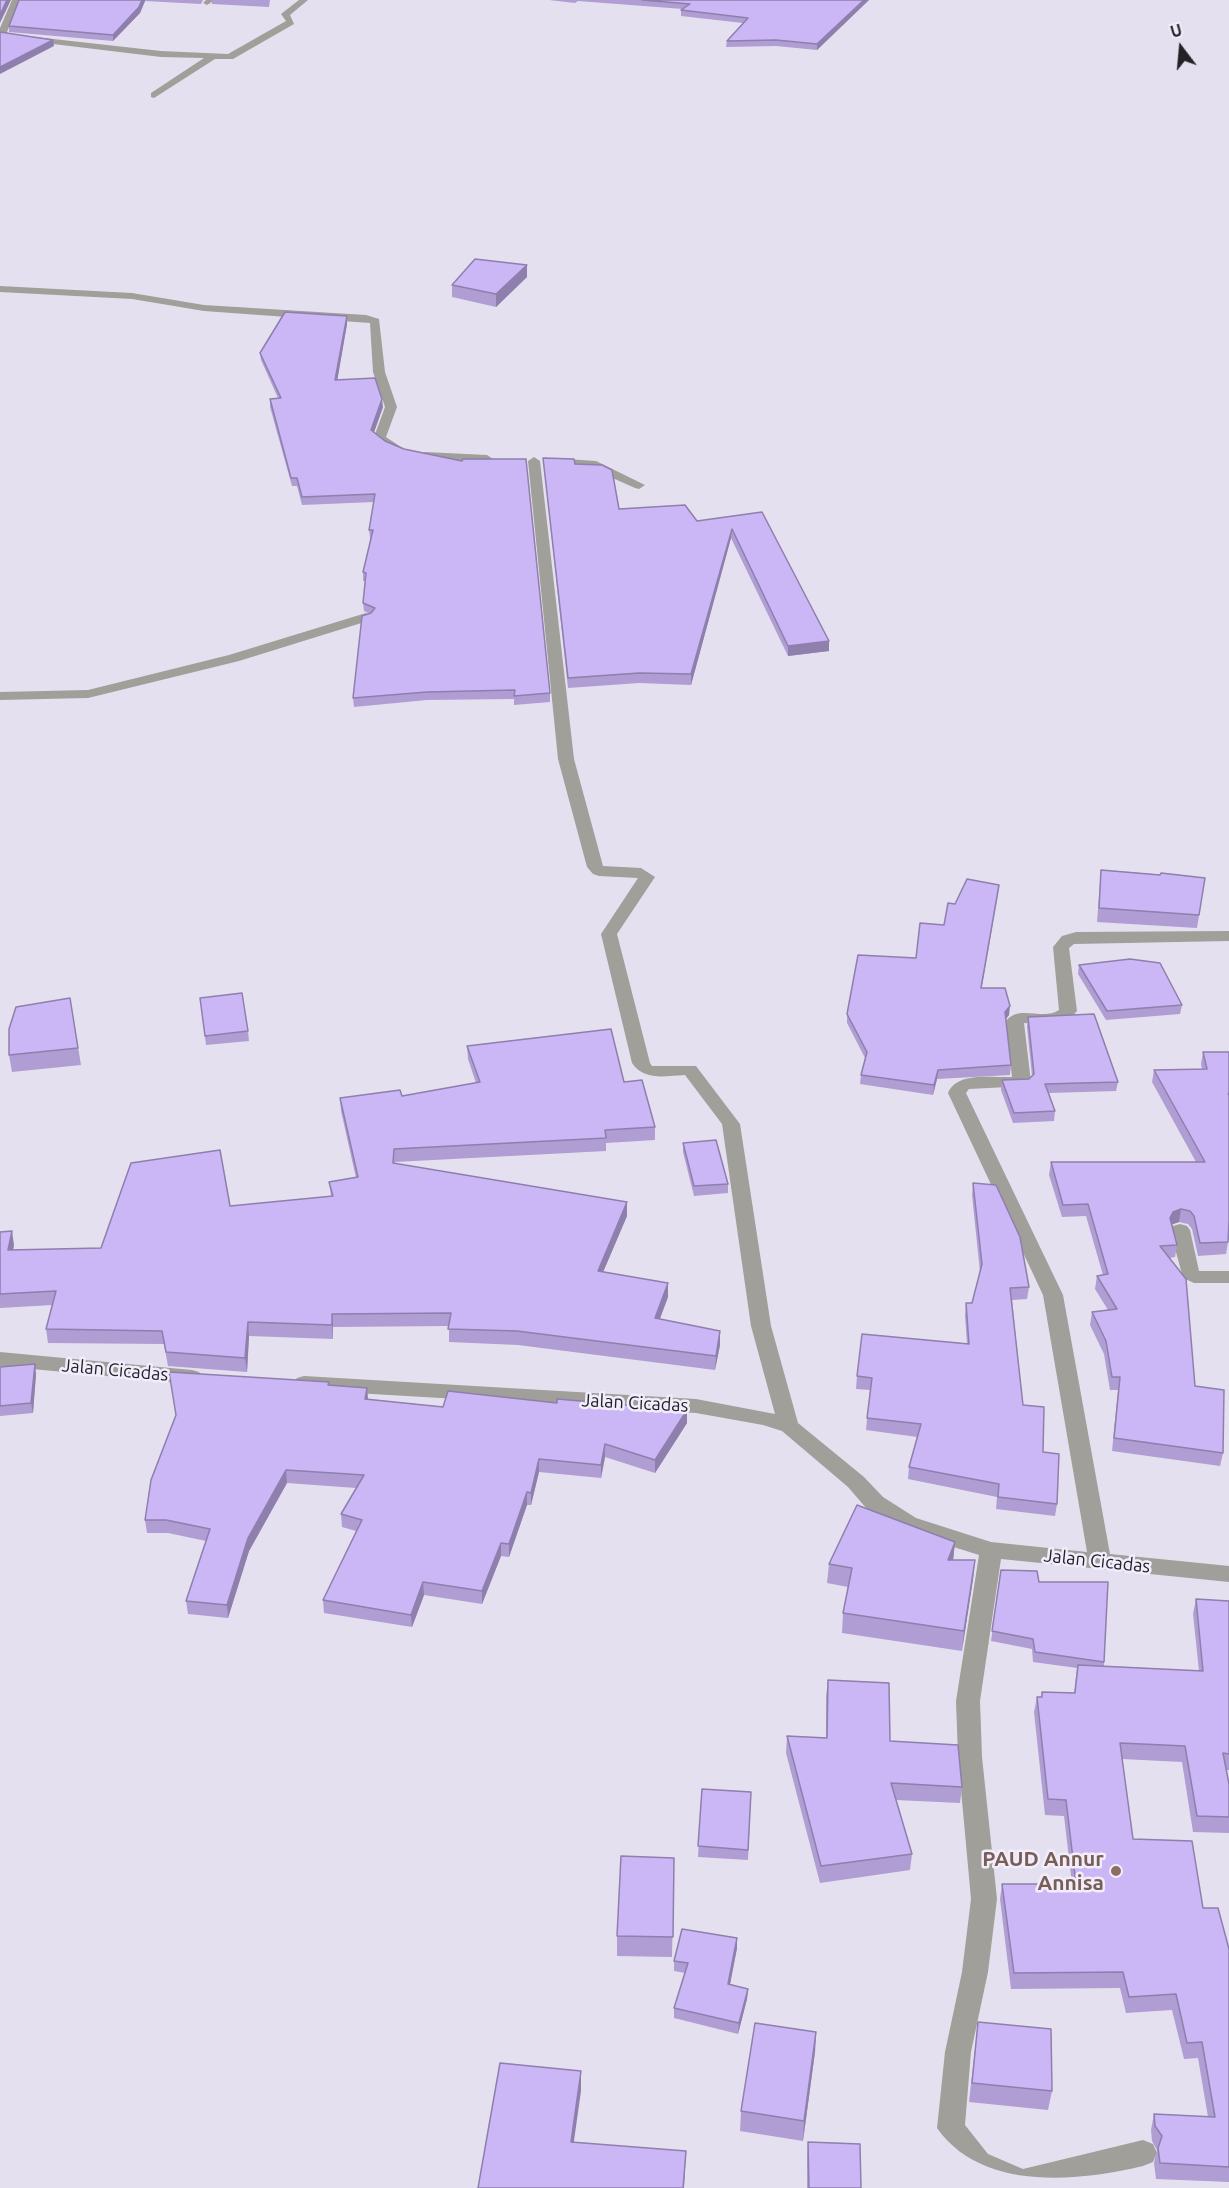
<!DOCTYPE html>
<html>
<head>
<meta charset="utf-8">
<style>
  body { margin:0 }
  #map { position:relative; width:1229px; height:2188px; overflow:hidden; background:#e5e0ef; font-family:Ubuntu,sans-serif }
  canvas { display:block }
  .north { position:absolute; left:1151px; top:18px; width:60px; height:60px; -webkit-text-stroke:4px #f2edfd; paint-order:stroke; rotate:344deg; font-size:16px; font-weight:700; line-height:24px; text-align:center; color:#242227 }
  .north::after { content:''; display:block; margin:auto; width:21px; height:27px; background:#242227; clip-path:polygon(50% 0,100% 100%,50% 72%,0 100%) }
</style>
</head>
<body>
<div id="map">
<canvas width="1229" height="2188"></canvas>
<div class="north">U</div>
</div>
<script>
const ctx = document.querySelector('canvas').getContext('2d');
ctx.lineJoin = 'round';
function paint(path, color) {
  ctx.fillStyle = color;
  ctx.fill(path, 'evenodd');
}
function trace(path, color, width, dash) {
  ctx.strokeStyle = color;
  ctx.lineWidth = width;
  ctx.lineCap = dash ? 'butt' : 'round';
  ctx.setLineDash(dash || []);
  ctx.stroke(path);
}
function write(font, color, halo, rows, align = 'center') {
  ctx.font = font + ' Ubuntu,sans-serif';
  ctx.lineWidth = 5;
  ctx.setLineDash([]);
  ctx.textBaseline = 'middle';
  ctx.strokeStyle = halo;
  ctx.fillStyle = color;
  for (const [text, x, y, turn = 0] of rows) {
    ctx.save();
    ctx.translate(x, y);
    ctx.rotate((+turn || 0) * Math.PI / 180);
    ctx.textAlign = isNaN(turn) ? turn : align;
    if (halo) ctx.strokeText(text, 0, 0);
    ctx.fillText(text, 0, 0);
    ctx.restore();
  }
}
const minor = new Path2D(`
  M12,0H20L7,32L8,34L161,51L228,54L286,21L281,14L299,0H308L290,15L294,24L233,59H215L154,98L151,97V93L204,58L161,57L3,38L0,36V28Z
  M206,0H215L207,5L203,3Z
  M0,286L132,293L204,305L366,315L379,319L385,372L397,407L386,437L404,449L398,453L383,448L374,437L385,407L373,372L370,323L204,311L132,299L0,292Z
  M425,452L487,455L493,459L487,463L421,459L419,456Z
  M534,457L540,461L574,759L603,866L641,868L655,877L617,934L650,1063L652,1066H696L740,1124L771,1326L798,1423L864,1477L883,1497L916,1518L991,1542L1087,1552L1043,1295L948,1093C957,1071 993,1078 1012,1077L1006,1021C1019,1004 1043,1021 1059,1010L1053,947L1062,936L1076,932L1229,931V941L1074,944L1069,948L1077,1011C1064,1028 1043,1025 1024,1023L1031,1082L1028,1086L969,1089L966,1093L1063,1295L1110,1554L1229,1566V1582L1001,1559L980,1701L982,1757L997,1899L988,1972L971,2052L965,2125L988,2154L1023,2169L1143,2140L1153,2144L1157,2153L1153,2162L1143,2166C1068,2184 979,2188 937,2128L945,2052L962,1972L971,1899L958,1757L956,1701L979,1555L900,1530L867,1509L848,1487L782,1431L763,1425L696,1413L304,1390L297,1388L294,1383L297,1378L304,1376L696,1399L775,1414L751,1326L722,1124L685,1075C665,1076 644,1081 632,1063L601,934L638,878L599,876L593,874L587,867L558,759L528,461Z
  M551,458L596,461L645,485L639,489L635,488L590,468L547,465L545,462Z
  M366,613L373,617L371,620L239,661L88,698L0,700V692L88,690L229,655Z
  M1180,1224L1187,1226L1190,1230L1199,1271H1229V1283H1194L1183,1278L1170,1230L1173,1226Z
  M0,1352L192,1370L199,1372L202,1377L199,1382L192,1384L0,1366Z`);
const wall = new Path2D(`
  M19,0H203L201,4L145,1L140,13L113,41L9,32V26Z
  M212,0H270L269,7L212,4Z
  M549,0H869L817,50L776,46L726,47L727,41L743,23L681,16V10L683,9L578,1L575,3Z
  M527,265V277L496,307L452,297V285Z
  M347,316V324L337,380L383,407L374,432L550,693V702L514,705V699L427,700L354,707L353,698L370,614L364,611L363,603L365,581H363V572L371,539L370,538L369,530L374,502L302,505L297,486H292L270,407V399L278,398L261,360L260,353Z
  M543,458L575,464L619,509L697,521L762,512L829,651L788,656L731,538L691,685L639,683L568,688L544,467Z
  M1101,870L1205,878L1197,928L1097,922Z
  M999,885L981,988L1009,1015L1006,1019L1011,1065L1010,1075L937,1079L933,1095L860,1084L861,1075L865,1058L847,1023V1014L916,958L944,925L955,904Z
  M1079,965L1182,1005L1180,1014L1106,1020L1078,974Z
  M70,998L81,1065L12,1072L9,1055Z
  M200,998L248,1031L249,1041L206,1045Z
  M1028,1017L1118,1082L1116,1091L1049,1093L1055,1111L1054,1121L1013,1123L1001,1090L1002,1080L1029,1079L1032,1076L1027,1027Z
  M467,1046L624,1082L655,1127V1140L606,1143V1151L395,1162V1164L627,1202V1216L603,1272L668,1297L660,1319L720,1345L715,1370L518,1345L449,1342V1326L333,1327V1339L249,1336L247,1372L168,1366L164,1344L48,1343L46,1329L52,1305L0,1308V1232L14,1245L13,1250L101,1248L230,1206L331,1196L329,1182L356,1178L341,1111L340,1098L402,1096L476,1083L468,1059Z
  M1203,1052H1229V1234H1228V1242L1226,1254L1198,1256L1192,1229L1188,1224L1179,1222L1172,1224L1177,1245L1175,1257L1169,1258L1195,1386L1223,1453L1220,1466L1112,1451L1118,1390H1110L1104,1354L1090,1325L1092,1312L1108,1310L1095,1289L1097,1276L1103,1275L1086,1216L1062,1217L1049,1175L1051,1162H1196L1152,1082L1154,1070L1202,1069L1201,1064Z
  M683,1143L728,1184V1193L694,1196L683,1152Z
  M973,1183L1029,1287L1027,1299L1012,1300L1023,1405L1043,1452L1057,1504L1055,1516L996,1509L997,1497L908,1479L909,1467L917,1437L866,1430L870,1390L856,1389L857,1376L967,1343L965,1316L966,1303H972L980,1272L972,1195Z
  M0,1367L36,1374L33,1413L0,1416Z
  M329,1385L367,1388L368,1399L443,1407L557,1403L687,1410V1423L655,1473L605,1457L601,1478L539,1472L531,1505H527L509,1557L501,1556L482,1604L424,1595L412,1627L324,1613L323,1600L356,1531L342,1527L341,1514L356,1488L287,1483L249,1551L228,1618L188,1614L186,1601L206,1541L168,1533H147L145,1520Z
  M955,1542L953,1560H975L962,1651L842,1633L843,1613L848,1587L827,1583L829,1564Z
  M1001,1570L1039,1582L1104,1662V1666L1199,1671L1193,1614L1196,1599L1229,1601V1770H1226L1229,1784V1833L1193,1832L1182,1762L1122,1759L1133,1839L1203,1908L1229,1949V2182L1156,2179L1154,2163L1157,2150L1152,2141L1151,2130L1154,2114L1208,2117L1198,2058L1184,2059L1172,2010L1126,2013L1120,1988L1011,1989L1000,1899L1002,1884H1072L1064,1816L1045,1815L1034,1712L1037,1697H1041L1042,1692L1074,1693L1077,1668L1033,1662L1032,1649L991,1641Z
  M828,1680L890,1741L962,1787L960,1803L896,1800L912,1854L910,1870L820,1883L786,1753L787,1736L826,1738V1696Z
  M702,1789L751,1792L748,1860L698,1857Z
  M674,1858L672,1957L617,1956V1936Z
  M737,1938V1948L730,1985L748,1989L747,1999L738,2034L674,2018V2008L685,1973L674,1971V1961Z
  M978,2022L1052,2091L1048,2110L969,2102Z
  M816,2032L815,2052L803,2141L740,2131L741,2111Z
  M808,2142L861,2188H807V2158Z`);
const shadedWall = new Path2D(`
  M7,0H11L0,23V15Z
  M142,0H145V1L140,13L113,41V35Z
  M864,0H869L817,50V44Z
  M53,40L54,46L0,74V67Z
  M527,265V277L496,307V294Z
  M347,316V324L336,388L335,380Z
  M382,399L383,407L372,438L371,430Z
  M732,529L731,538L691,685V674Z
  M829,641V651L788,656V646Z
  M999,885L998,893L980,997L981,988Z
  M1010,1006L1009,1015L1004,1021L1005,1012Z
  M938,1070L937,1079L933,1095L934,1085Z
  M627,1202V1216L598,1284V1271Z
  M1181,1209L1179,1222L1171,1225L1170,1218L1173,1212Z
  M12,1231L14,1245L10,1264L8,1250Z
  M668,1283V1297L655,1331V1318Z
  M332,1314L333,1327V1339L332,1325Z
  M248,1322L249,1336L247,1372L245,1358Z
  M720,1331V1345L715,1370L716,1356Z
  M35,1364L36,1374L33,1413L31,1403Z
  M367,1388L368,1400L365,1399Z
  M687,1410V1423L655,1473V1460Z
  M605,1444V1457L601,1478V1465Z
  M539,1459V1472L531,1505V1493Z
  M286,1470L287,1483L249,1551L228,1618L227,1605L248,1538Z
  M527,1492V1505L509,1557V1544Z
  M955,1542L953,1561L948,1560Z
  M501,1543V1556L482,1604V1591Z
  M975,1560L973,1580L962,1651L964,1631Z
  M423,1582L424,1595L412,1627L411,1615Z
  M737,1938V1948L728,1994V1984Z
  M748,1989L747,1999L738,2034L739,2023Z
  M816,2032L815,2052L803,2141L804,2121Z
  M581,2071V2091L571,2162V2142Z
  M686,2151L684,2188H683Z`);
const building = new Path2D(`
  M0,0H7L0,15Z
  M19,0H142L139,7L113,35L9,26Z
  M642,0H864L817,44L776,40L727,41L748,18L681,10L690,4Z
  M0,32L53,40L0,67Z
  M475,259L527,265L496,294L452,285Z
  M285,312L347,316L335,380L375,378L382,399L371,430L385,441L404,449L462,461L463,459H526L550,693L514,696L515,690L427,692L353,698L362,616L371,613L375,608L363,603L366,573L363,572L373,530H369L375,494L302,497L297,478H291L270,399L281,398L260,353Z
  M543,458L574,459L575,464L602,465L612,470L619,509L685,505L697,521L762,512L829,641L788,646L732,529L691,674L639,673L568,678Z
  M1101,870L1160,875L1161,873L1205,878L1199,915L1099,908Z
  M967,879L999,885L981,988H1005L1010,1006L1005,1012L1011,1065L938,1070L934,1085L861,1075L867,1052L847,1014L858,955L916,958L920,923L944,925L948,903L955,904Z
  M1130,959L1160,963L1182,1005L1107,1011L1079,965Z
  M242,993L248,1031L205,1036L200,998Z
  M70,998L78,1048L9,1055V1029L16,1007Z
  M1094,1014L1118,1082L1045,1084L1055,1111L1014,1113L1002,1080L1029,1079L1034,1074L1028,1017Z
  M611,1029L624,1082L642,1080L655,1127L605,1130L606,1138L394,1149L393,1163L627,1202L598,1271L668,1283L655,1318L720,1331L716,1356L517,1331L448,1329L451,1313L332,1314V1325L248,1322L245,1358L166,1352L162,1331L46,1329L56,1291L0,1294V1232L12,1231L8,1250L101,1248L131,1163L220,1150L230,1206L333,1196L329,1182L358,1177L340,1098L400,1090L402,1096L480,1082L467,1046Z
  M1203,1052H1229V1094H1228L1229,1095V1221L1228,1242L1200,1243L1194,1216L1190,1211L1181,1209L1173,1212L1170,1218L1177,1245L1160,1246L1186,1279L1195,1386L1224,1390L1223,1453L1114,1438L1120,1377H1112L1106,1341L1092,1312L1117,1309L1097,1276L1108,1274L1088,1204L1063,1205L1051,1162H1205L1154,1070L1207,1069Z
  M716,1140L728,1184L694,1186L683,1143Z
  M973,1183L996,1185L1020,1237L1029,1287L1010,1288L1023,1405L1044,1407L1043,1452L1059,1454L1057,1504L998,1497L999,1484L909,1467L921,1424L867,1418L872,1378L857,1376L862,1334L969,1344L966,1303H972L982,1264Z
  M35,1364L31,1403L0,1406V1367Z
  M169,1372L329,1382L328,1385L367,1388L365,1399L443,1407L448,1391L557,1403V1399L687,1410L655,1460L605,1444L601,1465L539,1459L531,1493L527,1492L509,1544L501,1543L482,1591L423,1582L411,1615L323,1600L362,1520L341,1514L364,1475L286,1470L248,1538L227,1605L186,1601L210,1529L166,1520H145L151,1480L176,1415Z
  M857,1505L955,1542L948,1560H975L964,1631L843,1613L852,1568L829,1564Z
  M1001,1570L1037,1571L1039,1582H1108L1104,1662L1035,1652L1033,1639L992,1631Z
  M1196,1599L1229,1601V1754L1223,1753L1229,1784V1817L1197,1816L1185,1746L1120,1743L1133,1839L1192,1841L1203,1908H1218L1229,1949V2167L1160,2163L1158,2148L1162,2136L1155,2126L1154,2114L1215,2117L1202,2042L1187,2043L1176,1994L1129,1997L1123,1972L1014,1973L1002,1884H1076L1066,1800L1048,1799L1037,1697H1042V1692L1075,1693L1078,1665L1203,1671Z
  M828,1680L889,1683L890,1741L958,1745L962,1787L891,1783L912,1854L821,1866L787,1736L827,1738Z
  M702,1789L751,1792L748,1850L698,1846Z
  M621,1856L674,1858L673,1937L617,1936Z
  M682,1929L737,1938L728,1984L748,1989L739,2023L674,2008L688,1963L674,1961Z
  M978,2022L1051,2029L1052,2091L972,2083Z
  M755,2023L816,2032L804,2121L741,2111Z
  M500,2063L581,2071L571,2142L686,2151L683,2188H478Z
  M808,2142L860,2144L861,2188H809Z`);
const markers = [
  [1116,1871,6,"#8d6e63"]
];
const streetNames = [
  ["Jalan Cicadas",115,1370,5],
  ["Jalan Cicadas",635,1403,3],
  ["Jalan Cicadas",1097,1561,6]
];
const nearEducationnames = [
  ["PAUD Annur",1104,1859],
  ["Annisa",1104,1883]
];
paint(minor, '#a19f99');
paint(wall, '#af9dd4');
paint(shadedWall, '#8e7fac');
paint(building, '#cbb6f6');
trace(building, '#8e7fac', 1.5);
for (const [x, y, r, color] of markers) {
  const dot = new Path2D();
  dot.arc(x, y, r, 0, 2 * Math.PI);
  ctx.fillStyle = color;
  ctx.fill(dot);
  trace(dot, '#f2edfd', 2);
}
write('18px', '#242227', '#f2edfd', streetNames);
write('bold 21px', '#785e54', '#f2edfd', nearEducationnames, 'right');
</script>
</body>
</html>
